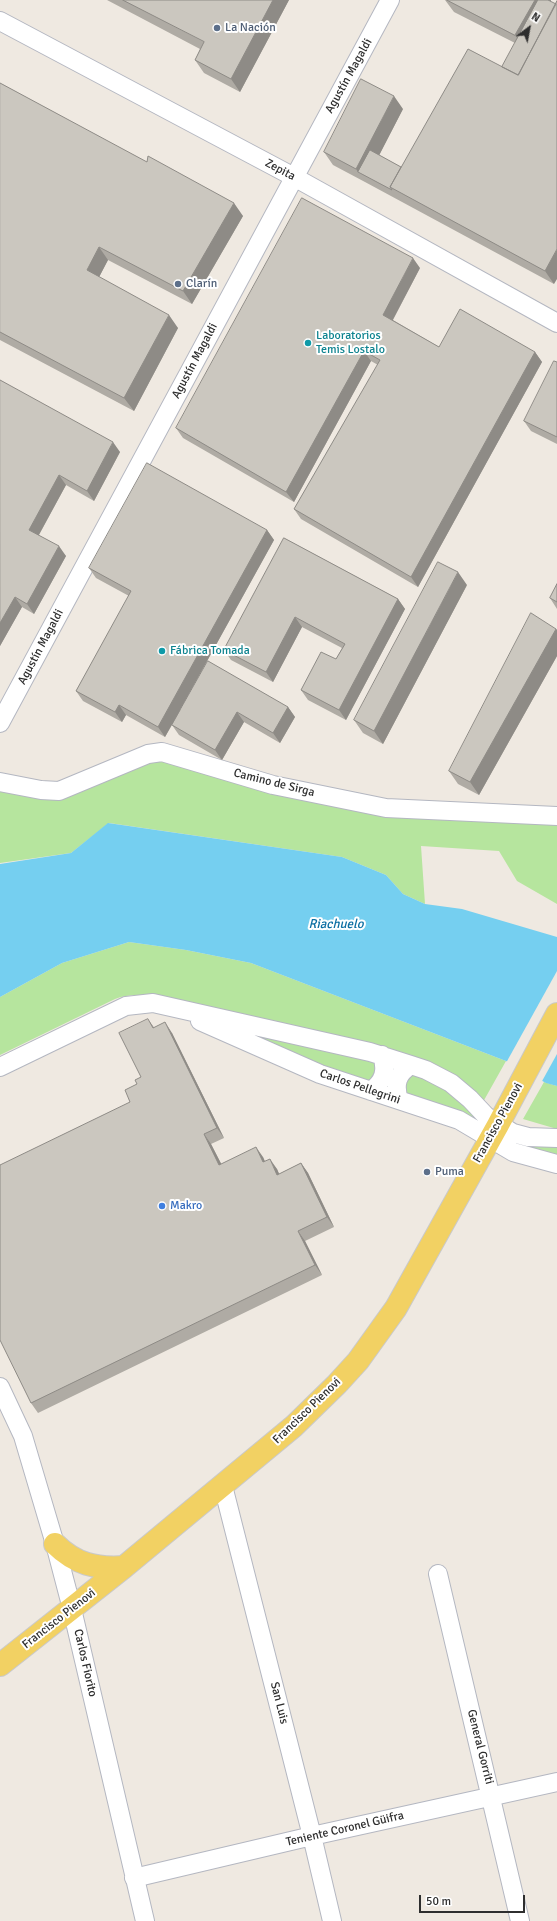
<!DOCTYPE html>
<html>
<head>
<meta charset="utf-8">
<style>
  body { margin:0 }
  #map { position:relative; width:557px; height:1921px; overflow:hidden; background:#efe9e1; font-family:Signika,sans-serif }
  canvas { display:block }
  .north { position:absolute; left:509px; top:8px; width:40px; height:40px; -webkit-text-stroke:3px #fff; paint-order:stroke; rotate:32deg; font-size:11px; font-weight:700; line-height:16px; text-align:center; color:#2e2e2e }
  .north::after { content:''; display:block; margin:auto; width:14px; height:18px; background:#2e2e2e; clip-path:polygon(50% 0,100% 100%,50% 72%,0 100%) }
  .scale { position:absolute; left:419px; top:1895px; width:106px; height:18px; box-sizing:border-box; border:2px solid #2e2e2e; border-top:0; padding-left:5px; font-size:12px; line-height:14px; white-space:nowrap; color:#2e2e2e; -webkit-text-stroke:3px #fff; paint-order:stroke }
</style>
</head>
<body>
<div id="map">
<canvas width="557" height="1921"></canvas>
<div class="north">N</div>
<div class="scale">50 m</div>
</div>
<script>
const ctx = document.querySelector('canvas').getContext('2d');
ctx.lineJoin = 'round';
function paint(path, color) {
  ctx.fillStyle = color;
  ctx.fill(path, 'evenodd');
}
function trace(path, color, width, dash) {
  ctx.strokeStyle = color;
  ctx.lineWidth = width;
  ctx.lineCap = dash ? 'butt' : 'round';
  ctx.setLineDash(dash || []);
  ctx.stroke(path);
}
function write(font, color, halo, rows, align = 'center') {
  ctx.font = font + ' Signika,sans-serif';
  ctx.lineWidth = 4;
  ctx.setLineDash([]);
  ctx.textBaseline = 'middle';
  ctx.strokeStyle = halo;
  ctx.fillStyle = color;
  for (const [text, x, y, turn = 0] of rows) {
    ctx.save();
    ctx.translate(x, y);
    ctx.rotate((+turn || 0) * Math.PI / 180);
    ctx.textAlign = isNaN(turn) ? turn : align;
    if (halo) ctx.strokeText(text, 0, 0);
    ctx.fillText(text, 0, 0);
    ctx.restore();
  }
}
const green = new Path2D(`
  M156,759L269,792L557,823V904L517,881L499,851L421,846L425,904L403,894L386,875L342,857L109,823L71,853L0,863V789L16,793Z
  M129,942L186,950L251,963L506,1061L483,1102L457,1078L178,1001C156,997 136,991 115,999L0,1055V997L62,963Z
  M163,1004L411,1065L487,1116L557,1138V1164Z
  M544,1082L557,1086V1129L523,1119Z`);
const water = new Path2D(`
  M108,823L342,857L386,875L403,894L425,904L462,909L557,937V1086L546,1083L506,1061L251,963L186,950L129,942L62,963L0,997V864L71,853Z`);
const pier = new Path2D(`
  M557,971V1054L541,1083L506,1063Z`);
const minor = new Path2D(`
  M0,21L294,177L557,323
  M0,723L390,0
  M0,782L41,790L59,791L148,754L162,752L273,785L386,808L557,816
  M200,1021L320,1074L459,1120L513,1152L557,1164
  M0,1067L126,1006L153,1003L370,1052L411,1065L426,1070L451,1083L470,1099L486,1116L513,1133L528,1137L557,1138
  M371,1091C384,1081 387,1071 382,1055
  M399,1100C394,1084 397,1074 411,1065
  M0,1387L23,1436L55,1544L72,1609L145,1921
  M223,1486L312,1836L332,1921
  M438,1574L520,1921
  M134,1878L312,1836L557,1782`);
const major = new Path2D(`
  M55,1544C75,1564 96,1569 124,1567
  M0,1665L124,1567L294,1426L337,1384L358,1361L396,1308L498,1125L557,1014`);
const wall = new Path2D(`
  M107,0H289L240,92L204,73L195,60L200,49Z
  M445,0H551V1L554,284L365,182L333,165L324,152L403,109L379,155L401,167L502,67L515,43L454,12Z
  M0,83L243,216L192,304L108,260L99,277L178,328L134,411L0,340Z
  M420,268L393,320L439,347L535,352L542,362L418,587L301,519L294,509L378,365L371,361L294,502L183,438L176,428Z
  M557,362V444L531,431L524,421Z
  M0,380L120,452L94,501L66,485L39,535L66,556L34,614L22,607L0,646Z
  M267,530L274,540L180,710L288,707L295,717L280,743L244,722L222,760L179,735L172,725L165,737L126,715L122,722L83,701L76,691L129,596L96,578L89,568Z
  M284,538L398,599L405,609L346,720L308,700L301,690L336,659L342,648L302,627L273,682L231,660L224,650Z
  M557,584V609L550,598Z
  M467,585L383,744L363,733L354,720Z
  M556,629L557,630V656L479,795L458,784L449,771Z
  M154,1028L172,1033L224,1138L211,1144L221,1164L263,1157L264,1161L277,1169L279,1174L301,1163L308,1173L334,1227L305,1241L322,1275L38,1413L31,1403L130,1102L137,1084L141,1077Z`);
const shadedWall = new Path2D(`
  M273,0H289L240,92L231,79Z
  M535,0H551L524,48L515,35Z
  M394,96L403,109L368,177L358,172L356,169Z
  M234,203L243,216L192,304L183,291Z
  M99,247L108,260L96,283L87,270Z
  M557,249V279L554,284L545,271Z
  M413,258L420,268L390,325L383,315Z
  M169,315L178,328L134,411L124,398Z
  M364,351L371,361L294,502L286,492Z
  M535,352L542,362L418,587L411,577Z
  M113,442L120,452L94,501L87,491Z
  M59,475L66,485L36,540L29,530Z
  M267,530L274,540L165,737L158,727Z
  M59,546L66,556L34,614L27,604Z
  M458,572L467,585L383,744L374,731Z
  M15,597L22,607L0,646V623Z
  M398,599L405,609L346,720L339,710Z
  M295,617L302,627L273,682L266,672Z
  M556,629L557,630V656L479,795L470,782Z
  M119,705L126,715L122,722L115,712Z
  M288,707L295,717L280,743L273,733Z
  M237,712L244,722L222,760L215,750Z
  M148,1019L155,1029L153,1028Z
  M165,1022L172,1033L224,1138L217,1128Z
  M204,1134L211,1144L227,1175L219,1165Z
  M256,1147L263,1157L270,1172L263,1162Z
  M270,1159L277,1169L284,1185L277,1175Z
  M301,1163L308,1173L334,1227L327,1217Z
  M298,1231L305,1241L322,1275L315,1265Z`);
const building = new Path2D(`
  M123,0H273L231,79L195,60L204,42Z
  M447,0H535L515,35Z
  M538,0H548L556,4L518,75L502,67Z
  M557,1V249L545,271L390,187L468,49L518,75Z
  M361,79L394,96L356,169L324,152Z
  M0,83L147,162L148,156L234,203L183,291L99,247L87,270L169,315L124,398L0,332Z
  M370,150L401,167L390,187L392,190L358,172Z
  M302,198L413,258L383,315L439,347L460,309L535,352L411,577L294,509L380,360L364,351L286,492L176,428Z
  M554,361L557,362V437L524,421Z
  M0,380L113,442L87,491L59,475L29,530L59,546L27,604L15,597L0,623Z
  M147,463L267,530L158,727L119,705L115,712L76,691L131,591L89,568Z
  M284,538L398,599L339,710L301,690L321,652L336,659L345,644L295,617L266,672L224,650Z
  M438,562L458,572L374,731L354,720Z
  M557,584V602L550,598Z
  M531,613L556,629L470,782L449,771Z
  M208,661L288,707L273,733L237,712L215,750L172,725Z
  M148,1019L153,1028L165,1022L217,1128L204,1134L219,1165L256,1147L263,1162L270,1159L277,1175L301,1163L327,1217L298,1231L315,1265L31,1403L0,1340V1165L130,1102L125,1090L137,1084L135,1080L141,1077L119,1033Z`);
const markers = [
  [217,28,4,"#5c6f8a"],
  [178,284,4,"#5c6f8a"],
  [308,343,4,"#0f9aa8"],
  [162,651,4,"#0f9aa8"],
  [427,1172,4,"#5c6f8a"],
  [162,1206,4,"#3f7fe0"]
];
const serviceNames = [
  ["La Nación",225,28],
  ["Clarín",186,284],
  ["Puma",435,1172]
];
const streetNames = [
  ["Agustín Magaldi",349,76,-61],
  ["Zepita",280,170,28],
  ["Agustín Magaldi",195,361,-62],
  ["Agustín Magaldi",41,647,-62],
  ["Camino de Sirga",274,783,14],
  ["Carlos Pellegrini",360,1087,19],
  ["Francisco Pienovi",498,1123,-61],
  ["Francisco Pienovi",307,1411,-44],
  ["Francisco Pienovi",59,1619,-38],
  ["Carlos Fiorito",85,1663,77],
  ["San Luis",279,1703,76],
  ["General Gorriti",480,1747,76],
  ["Teniente Coronel Güifra",345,1829,-13]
];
const cultureNames = [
  ["Laboratorios",316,336],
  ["Temis Lostalo",316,350],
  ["Fábrica Tomada",170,651]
];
const shopNames = [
  ["Makro",170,1206]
];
const waterNames = [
  ["Riachuelo",336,925]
];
paint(green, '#b6e59e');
paint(water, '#75cff0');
paint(pier, '#efe9e1');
trace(minor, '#b4b7c1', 20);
trace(major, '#c9c9c9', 24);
trace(minor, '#fff', 18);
trace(major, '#f2d163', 22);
paint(wall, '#afaba4');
paint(shadedWall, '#8e8b86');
paint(building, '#cbc7bf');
trace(building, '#8e8b86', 1);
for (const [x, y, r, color] of markers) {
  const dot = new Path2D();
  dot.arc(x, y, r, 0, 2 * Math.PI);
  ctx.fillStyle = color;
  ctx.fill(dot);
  trace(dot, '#fff', 1.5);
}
write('12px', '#4e5e75', '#fff', serviceNames, 'left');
write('12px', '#2e2e2e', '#fff', streetNames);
write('12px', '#0d838f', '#fff', cultureNames, 'left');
write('12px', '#366cbe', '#fff', shopNames, 'left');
write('italic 13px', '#0d6fa3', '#fff', waterNames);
</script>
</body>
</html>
